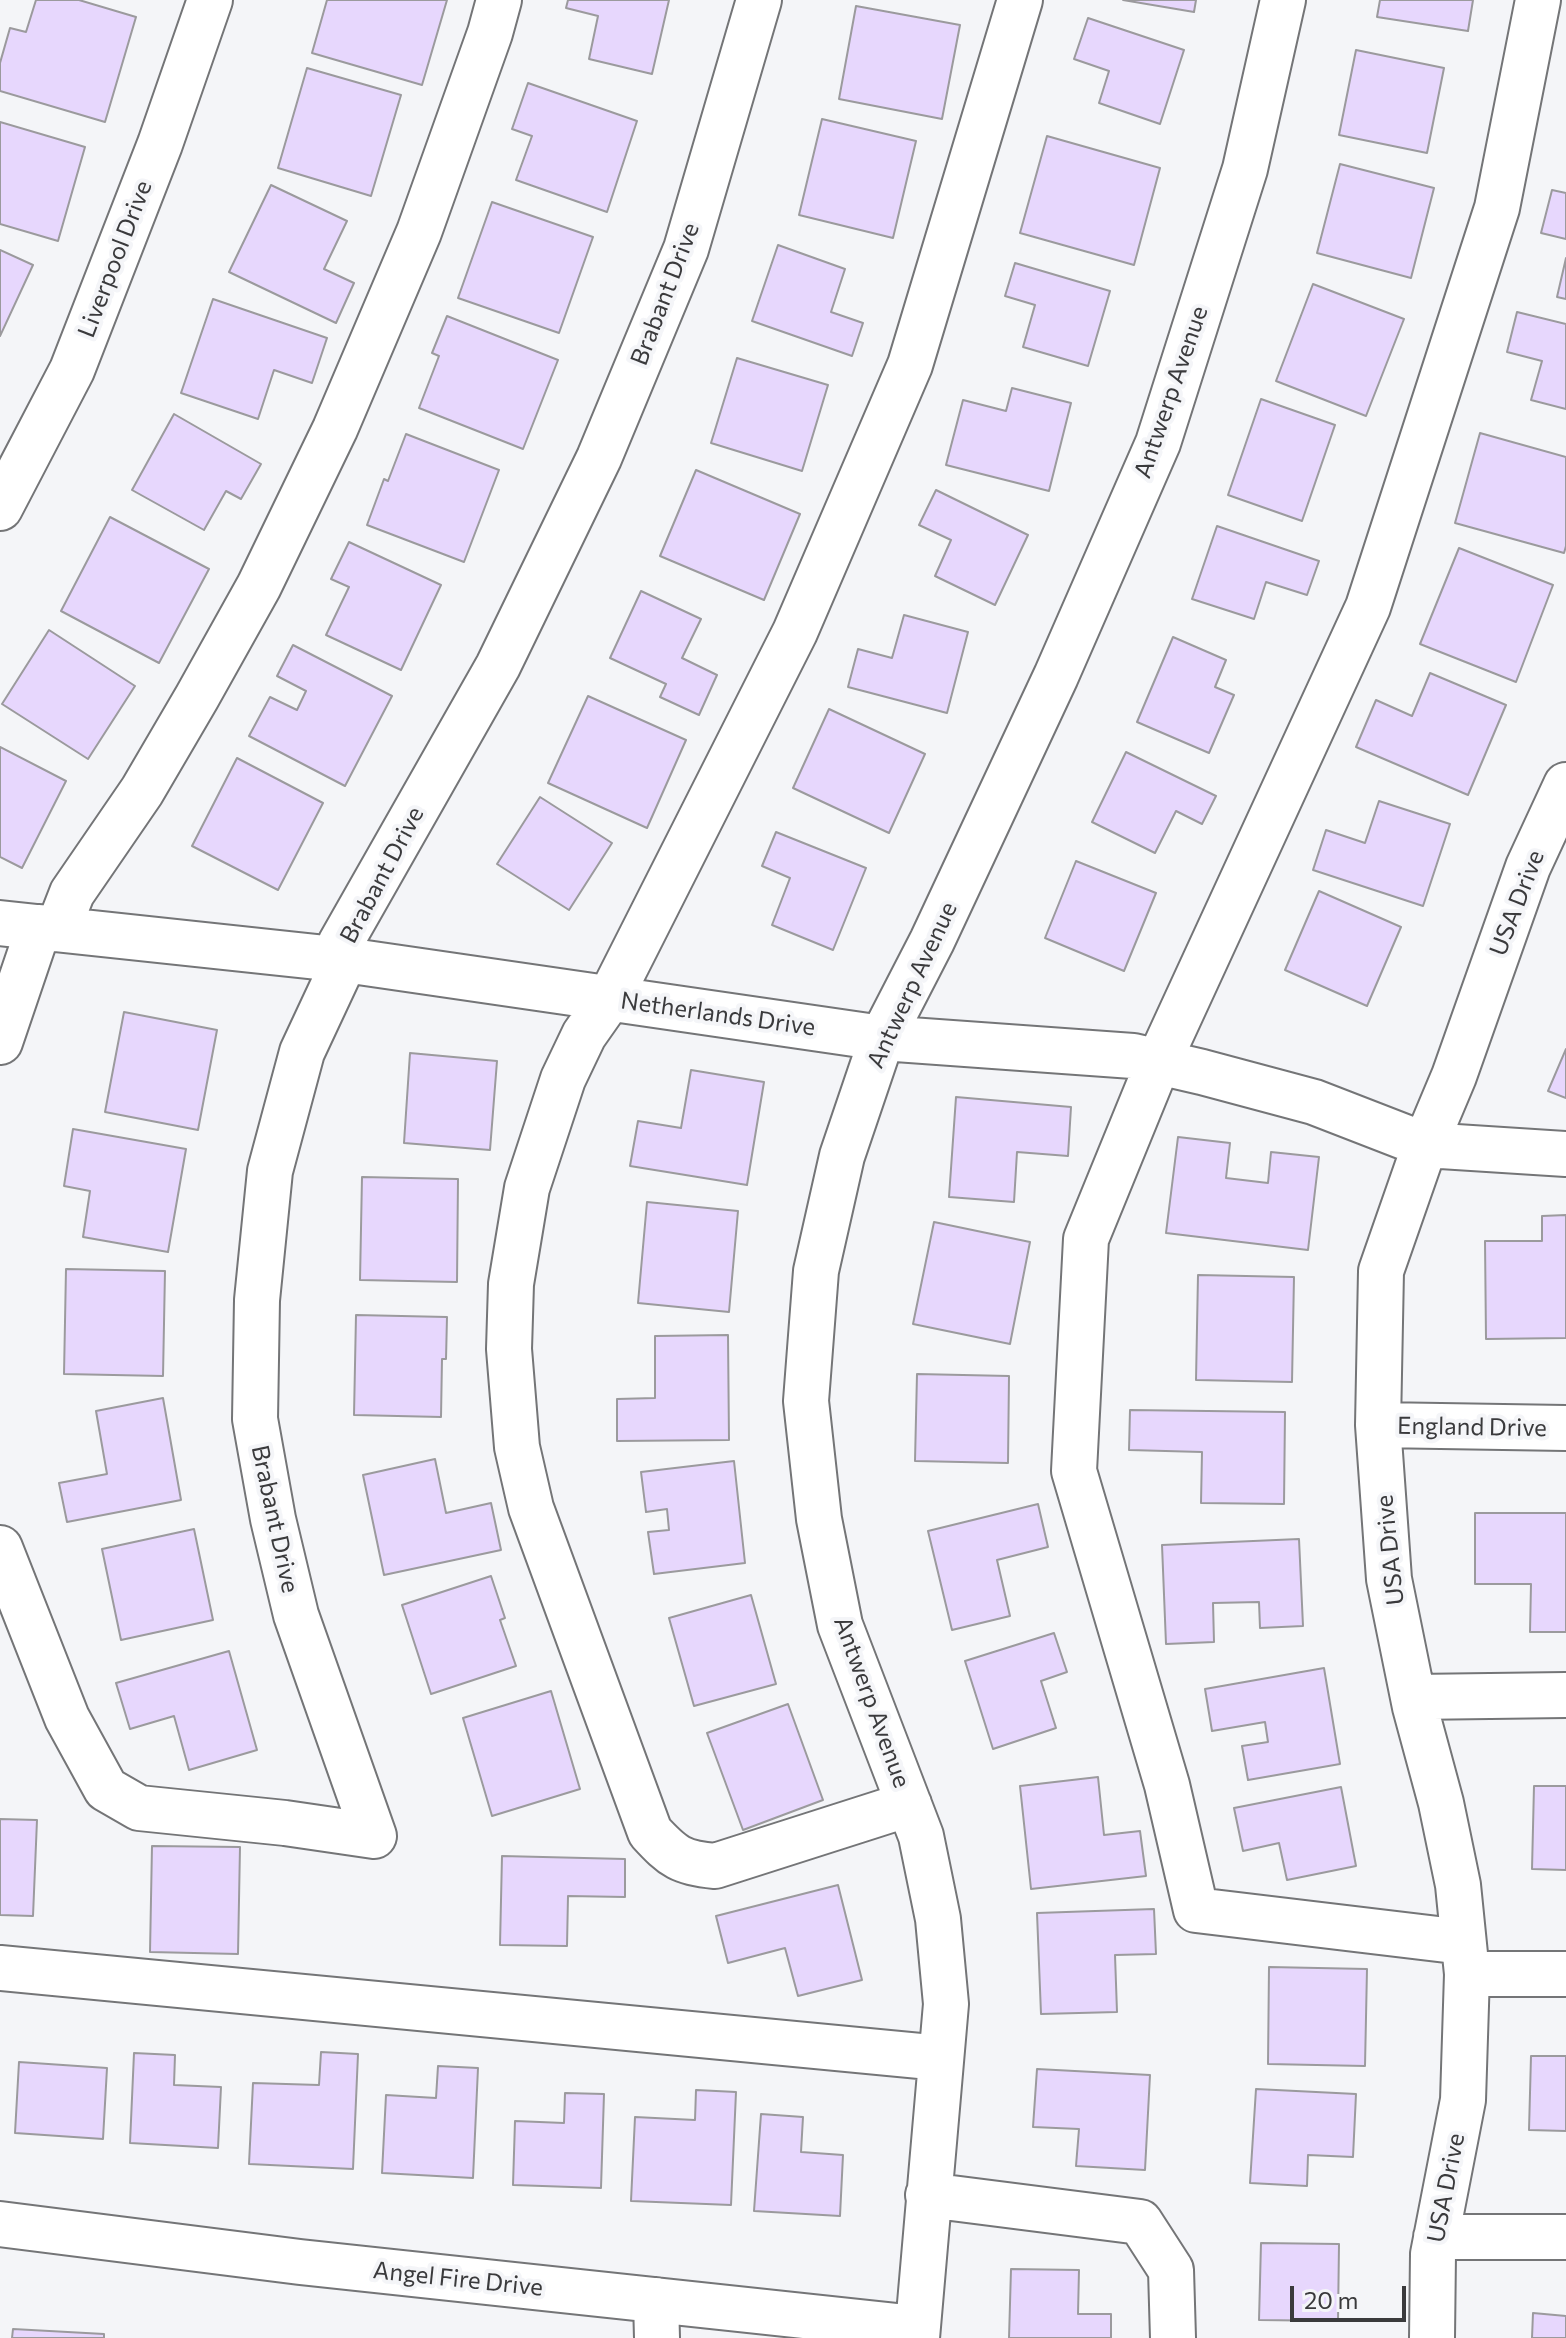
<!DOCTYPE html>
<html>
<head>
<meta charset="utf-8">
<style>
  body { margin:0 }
  #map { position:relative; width:1566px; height:2338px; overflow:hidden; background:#f4f5f8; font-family:Commissioner,sans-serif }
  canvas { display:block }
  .scale { position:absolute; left:1290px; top:2286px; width:116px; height:36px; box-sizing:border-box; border:4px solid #3a3a3c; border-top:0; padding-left:10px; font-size:24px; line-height:28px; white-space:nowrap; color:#3a3a3c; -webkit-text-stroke:6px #f4f5f8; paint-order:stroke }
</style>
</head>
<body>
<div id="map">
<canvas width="1566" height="2338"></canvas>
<div class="scale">20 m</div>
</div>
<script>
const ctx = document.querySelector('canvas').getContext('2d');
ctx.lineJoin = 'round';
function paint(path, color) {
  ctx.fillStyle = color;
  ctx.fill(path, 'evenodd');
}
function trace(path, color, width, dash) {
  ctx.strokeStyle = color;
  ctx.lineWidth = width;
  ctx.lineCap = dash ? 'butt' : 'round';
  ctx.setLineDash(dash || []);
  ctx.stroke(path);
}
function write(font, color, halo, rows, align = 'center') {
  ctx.font = font + ' Commissioner,sans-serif';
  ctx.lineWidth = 8;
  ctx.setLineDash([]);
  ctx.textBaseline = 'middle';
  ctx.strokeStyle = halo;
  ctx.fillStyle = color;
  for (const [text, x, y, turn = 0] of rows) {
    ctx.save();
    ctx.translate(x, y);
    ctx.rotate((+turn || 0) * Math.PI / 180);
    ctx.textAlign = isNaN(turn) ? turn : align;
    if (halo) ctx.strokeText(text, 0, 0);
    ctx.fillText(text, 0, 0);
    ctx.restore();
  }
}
const building = new Path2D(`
  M36,0H79L136,17L105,122L0,91V63L10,28L26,32Z
  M327,0H447L422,85L312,53Z
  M568,0H669L652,74L589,59L598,16L566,8Z
  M1123,0H1196L1194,12Z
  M1380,0H1473L1468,31L1377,17Z
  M856,6L960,25L942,119L839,99Z
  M1088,18L1184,50L1160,124L1099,103L1109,71L1074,59Z
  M1356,50L1444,68L1427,153L1339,135Z
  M307,68L401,95L371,196L278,168Z
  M528,83L637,121L607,212L516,180L532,136L512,129Z
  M822,119L916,141L893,238L799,215Z
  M0,122L85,147L58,241L0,224Z
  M1047,136L1160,168L1134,265L1020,233Z
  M1340,164L1434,188L1411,278L1317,253Z
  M271,185L347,221L324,269L354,283L336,323L229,272Z
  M1552,190L1566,193V239L1541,233Z
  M492,202L593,237L559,333L458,298Z
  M778,245L845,269L831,312L863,323L852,356L752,321Z
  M0,250L33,265L0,336Z
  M1566,258V299L1557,297Z
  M1015,263L1110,291L1088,366L1023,347L1035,305L1005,296Z
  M1313,284L1404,319L1366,416L1276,381Z
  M213,299L327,338L312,383L274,370L258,419L181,393Z
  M1517,312L1566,324V409L1531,400L1542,361L1507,352Z
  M447,316L558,360L523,449L419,408L439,356L432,353Z
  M737,358L828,385L802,471L711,443Z
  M1012,388L1071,403L1049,491L946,465L963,400L1006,411Z
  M1261,399L1335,425L1302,521L1228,495Z
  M174,414L261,464L241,499L226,491L204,530L132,490Z
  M1480,433L1566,457V546L1564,553L1455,523Z
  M406,434L499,470L464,562L367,525L384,479L388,481Z
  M696,470L800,514L764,600L660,556Z
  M936,490L1028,535L995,605L935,576L951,540L919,525Z
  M110,517L209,569L159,663L61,611Z
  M1217,526L1319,561L1307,595L1266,582L1254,619L1192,599Z
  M349,542L441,585L401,670L326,635L349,587L331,579Z
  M1459,548L1553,585L1516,682L1420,644Z
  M641,591L701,619L682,658L717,675L699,715L660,697L666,684L610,658Z
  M904,615L968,632L947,713L848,687L858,649L892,658Z
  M49,630L135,686L88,759L2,704Z
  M1173,637L1226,660L1215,687L1234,695L1209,753L1137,722Z
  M293,645L392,696L345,786L249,736L270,697L297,710L306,691L277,676Z
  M1430,673L1506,705L1468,795L1356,747L1376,700L1412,716Z
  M588,696L686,740L647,828L548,783Z
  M829,709L925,754L889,833L793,788Z
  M0,747L66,781L22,868L0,857Z
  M1126,752L1216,796L1202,824L1176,811L1155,853L1092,822Z
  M237,758L323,803L278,890L192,846Z
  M540,797L612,843L569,910L497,864Z
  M1379,801L1450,824L1423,906L1313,870L1326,830L1365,843Z
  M776,832L866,868L833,950L772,925L790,878L762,866Z
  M1076,861L1156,893L1124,971L1045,938Z
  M1319,891L1401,927L1367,1006L1285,970Z
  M124,1012L217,1030L198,1130L105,1112Z
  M1566,1049V1098L1548,1091Z
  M410,1053L497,1061L490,1150L404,1143Z
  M691,1070L764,1082L747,1185L630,1166L638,1121L681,1128Z
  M956,1097L1071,1107L1068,1156L1017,1152L1014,1202L949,1197Z
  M73,1129L186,1149L168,1252L83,1237L90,1191L64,1186Z
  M1178,1137L1230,1143L1226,1178L1268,1183L1271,1152L1319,1157L1308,1250L1166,1233Z
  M362,1177L458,1179L457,1282L360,1280Z
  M647,1202L738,1211L729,1312L638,1303Z
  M1566,1215V1338L1486,1339L1485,1241H1542V1216Z
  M934,1222L1030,1242L1010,1344L913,1324Z
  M66,1269L165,1271L163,1376L64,1374Z
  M1198,1275L1294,1277L1292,1382L1196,1380Z
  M356,1315L447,1317L446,1359H442L441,1417L354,1415Z
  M728,1335L729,1440L617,1441V1399L655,1398V1336Z
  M917,1374L1009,1376L1008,1463L915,1461Z
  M163,1398L181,1500L67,1522L59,1483L107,1474L96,1411Z
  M1130,1410L1285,1412L1284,1504L1201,1503L1202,1452L1129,1450Z
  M435,1459L446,1513L491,1503L501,1550L384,1575L363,1475Z
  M734,1461L745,1563L654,1574L648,1532L669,1530L667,1509L646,1512L641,1472Z
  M1038,1504L1048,1547L997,1560L1010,1616L952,1630L928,1531Z
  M1475,1513H1566V1632H1530L1531,1584H1475Z
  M194,1529L213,1620L121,1640L102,1549Z
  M1299,1539L1303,1626L1260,1628L1259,1602L1213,1603L1214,1642L1166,1644L1162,1545Z
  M491,1576L505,1618L500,1620L516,1666L431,1694L402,1605Z
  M751,1595L776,1684L694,1706L669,1618Z
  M1054,1633L1067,1672L1041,1681L1056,1728L993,1749L965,1661Z
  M229,1651L257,1750L189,1770L174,1716L130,1729L116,1683Z
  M1324,1668L1340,1764L1248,1780L1242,1746L1268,1742L1265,1722L1212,1731L1205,1689Z
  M551,1691L580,1789L492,1816L463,1718Z
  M788,1704L823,1800L743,1830L707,1733Z
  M1098,1777L1104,1835L1140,1831L1146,1876L1031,1889L1020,1786Z
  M1534,1786H1566V1870L1532,1869Z
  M1341,1787L1356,1866L1287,1880L1279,1843L1243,1851L1234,1808Z
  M0,1819L37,1820L33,1916L0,1915Z
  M152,1846L240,1847L238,1954L150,1952Z
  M502,1856L625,1859V1897L568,1896L567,1946L500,1945Z
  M838,1885L862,1980L798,1996L785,1948L728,1963L716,1916Z
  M1154,1909L1156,1954L1115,1955L1117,2012L1041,2014L1037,1913Z
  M1269,1967L1367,1969L1365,2066L1268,2064Z
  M321,2052L358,2054L353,2169L249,2164L253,2083L319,2085Z
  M134,2053L175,2055L174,2085L221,2087L218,2148L130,2143Z
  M1531,2056H1566V2131L1529,2130Z
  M19,2062L107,2068L103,2139L15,2133Z
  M438,2066L478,2068L473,2178L382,2173L386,2095L436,2098Z
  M1037,2069L1150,2075L1145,2170L1076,2166L1079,2129L1033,2127Z
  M1256,2089L1356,2094L1353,2157L1308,2155L1307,2186L1250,2183Z
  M696,2090L736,2092L731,2205L631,2201L635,2117L695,2120Z
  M565,2093L604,2094L601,2188L513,2185L515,2121L564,2123Z
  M761,2114L803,2117L801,2152L843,2155L840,2216L754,2211Z
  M1261,2243L1339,2244L1338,2321L1259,2320Z
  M1011,2269L1079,2270L1078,2314H1111V2338H1009Z
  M1533,2313L1566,2316V2338H1532Z
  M13,2329L104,2334V2338H12Z`);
const minor = new Path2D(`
  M0,508L72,370L160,144L210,0
  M0,923L345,960L882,1038L1133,1056L1202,1072L1314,1102L1425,1145L1566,1154
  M58,929L72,893L142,791L197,697L259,586L335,429L419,232L490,33L499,0
  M0,1042L39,927
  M1378,1425L1566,1428
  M0,1548L67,1718L106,1789L139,1808L285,1823L374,1836L296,1615L273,1519L255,1419L257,1300L270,1171L302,1052L345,960L340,944L498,666L599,458L686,249L759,0
  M1414,1697L1566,1695
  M909,1804L715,1866C681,1863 673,1857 650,1832L531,1508L517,1447L509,1349L511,1284L527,1188L563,1079L584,1035L610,998L795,632L910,365L1020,0
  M1463,1942L1196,1910L1167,1785L1074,1471L1086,1239L1158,1063L1368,607L1497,208L1538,0
  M0,1968L941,2058
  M1467,1974H1566
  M928,2195L1140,2222L1171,2270L1173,2338
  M0,2224L300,2262L916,2328
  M1436,2237H1566
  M656,2300L657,2338
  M917,2338L946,2004L938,1919L921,1836L840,1625L819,1519L806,1401L816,1271L842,1156L882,1038L932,941L1056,676L1158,443L1245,169L1283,0
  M1432,2338L1433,2254L1463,2100L1467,1974L1458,1885L1441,1803L1415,1707L1389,1579L1378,1425L1381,1271L1425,1145L1454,1076L1528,867L1566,785`);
const streetNames = [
  ["Liverpool Drive",115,259,-69],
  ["Brabant Drive",665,294,-69],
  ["Antwerp Avenue",1171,392,-71],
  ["Brabant Drive",382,875,-62],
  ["USA Drive",1517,903,-69],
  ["Antwerp Avenue",912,985,-65],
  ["Netherlands Drive",718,1014,8],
  ["England Drive",1472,1427,1],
  ["Brabant Drive",275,1519,78],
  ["USA Drive",1390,1550,-96],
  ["Antwerp Avenue",872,1702,70],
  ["USA Drive",1446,2188,-79],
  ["Angel Fire Drive",458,2279,6]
];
paint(building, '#e7d7fd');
trace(building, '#9b9a9d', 2);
trace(minor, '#747577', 48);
trace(minor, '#fff', 44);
write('24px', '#3a3a3c', '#f4f5f8', streetNames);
</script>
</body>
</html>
